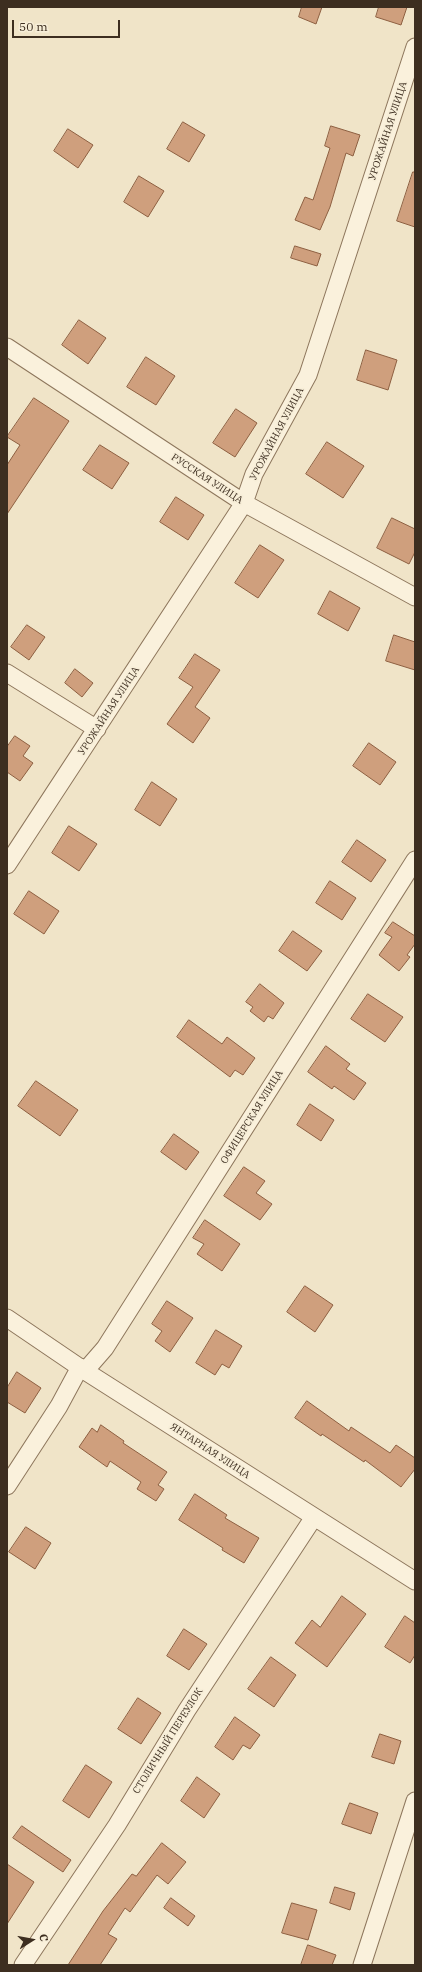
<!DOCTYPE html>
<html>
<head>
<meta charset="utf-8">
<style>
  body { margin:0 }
  #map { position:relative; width:422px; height:1972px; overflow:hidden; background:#f0e4c8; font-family:"IBM Plex Serif",serif }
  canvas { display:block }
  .frame { position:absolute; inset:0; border:8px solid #3d2e20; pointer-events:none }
  .north { position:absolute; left:12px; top:1920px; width:40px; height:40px; -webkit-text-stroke:3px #f7eed8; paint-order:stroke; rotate:79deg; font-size:11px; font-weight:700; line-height:16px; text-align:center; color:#3d2e20 }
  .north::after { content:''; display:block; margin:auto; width:14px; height:18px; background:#3d2e20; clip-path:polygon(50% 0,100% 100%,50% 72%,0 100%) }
  .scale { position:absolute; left:12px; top:20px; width:108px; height:18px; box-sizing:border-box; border:2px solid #3d2e20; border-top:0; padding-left:5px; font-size:12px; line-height:14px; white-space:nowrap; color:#3d2e20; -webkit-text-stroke:3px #f7eed8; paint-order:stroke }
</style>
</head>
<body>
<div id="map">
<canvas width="422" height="1972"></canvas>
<div class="frame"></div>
<div class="north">С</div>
<div class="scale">50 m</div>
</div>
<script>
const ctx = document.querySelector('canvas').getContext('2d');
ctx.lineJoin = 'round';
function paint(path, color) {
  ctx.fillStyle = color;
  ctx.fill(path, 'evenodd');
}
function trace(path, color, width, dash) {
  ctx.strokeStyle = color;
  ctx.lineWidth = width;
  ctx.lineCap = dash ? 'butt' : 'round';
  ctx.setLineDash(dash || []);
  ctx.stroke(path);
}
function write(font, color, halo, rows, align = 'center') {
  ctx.font = font + ' "IBM Plex Serif",serif';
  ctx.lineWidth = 3.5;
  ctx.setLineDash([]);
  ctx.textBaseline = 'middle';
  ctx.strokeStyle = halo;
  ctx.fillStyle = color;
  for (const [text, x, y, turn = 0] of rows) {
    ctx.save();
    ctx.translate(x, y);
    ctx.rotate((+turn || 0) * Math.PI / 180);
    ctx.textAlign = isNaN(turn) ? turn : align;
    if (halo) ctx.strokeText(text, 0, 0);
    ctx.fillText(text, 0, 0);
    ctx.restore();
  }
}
const building = new Path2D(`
  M302,7H322L316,24L299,17Z
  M379,7H407L401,25L376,17Z
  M183,122L205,135L189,162L167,149Z
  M331,126L360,135L353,156L346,153L330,207L320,230L295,220L305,197L313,200L330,148L325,146Z
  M68,129L93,145L78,168L54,151Z
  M413,172H415V227L397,221Z
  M139,176L164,191L148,217L124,202Z
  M295,246L321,254L317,266L291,258Z
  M79,320L106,338L88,364L62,345Z
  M366,350L397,360L388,390L357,380Z
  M146,357L175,376L156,405L127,387Z
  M34,398L69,421L7,514V465L20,445L7,437Z
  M236,409L257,423L235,457L213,443Z
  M327,442L364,466L343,498L306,474Z
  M100,445L129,463L112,489L83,470Z
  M176,497L204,515L188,540L160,522Z
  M392,518L415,529V552L409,564L377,548Z
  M260,545L284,560L258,598L235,583Z
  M330,591L360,608L348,631L318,614Z
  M27,625L45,637L29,660L11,647Z
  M394,635L415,642V670L386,661Z
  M195,654L220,670L195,707L210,718L193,743L167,724L193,687L179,678Z
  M75,669L93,683L82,697L65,683Z
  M15,736L30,746L23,756L33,763L20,781L7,772V747Z
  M369,743L396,762L380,785L353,766Z
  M152,782L177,799L160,826L135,810Z
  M69,826L97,844L79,871L52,853Z
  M357,840L386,860L371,882L342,862Z
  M330,881L356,898L342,920L316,903Z
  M29,891L59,911L44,934L14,914Z
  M393,922L415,936V944L407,955L410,957L399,971L379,955L392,937L385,933Z
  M293,931L322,951L307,971L279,951Z
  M260,984L284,1003L273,1019L268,1016L264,1022L250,1011L253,1007L246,1002Z
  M368,994L403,1017L385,1042L351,1019Z
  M189,1020L222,1044L227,1037L255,1058L243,1075L235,1070L230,1077L177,1037Z
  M326,1046L350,1064L346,1069L366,1083L354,1100L334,1086L332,1089L308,1072Z
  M36,1081L78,1110L60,1136L18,1106Z
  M310,1104L334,1120L321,1141L297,1125Z
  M174,1134L199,1152L186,1170L161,1152Z
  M244,1167L265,1181L256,1193L272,1204L260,1220L224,1196Z
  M205,1220L240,1244L222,1271L197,1254L204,1244L193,1238Z
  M305,1286L333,1305L315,1332L287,1312Z
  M167,1301L193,1318L170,1352L155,1341L162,1331L152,1324Z
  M216,1330L242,1346L229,1368L222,1364L215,1375L196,1363Z
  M17,1372L41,1388L25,1413L7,1402V1388Z
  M307,1401L349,1431L351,1427L390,1453L396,1445L415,1458V1469L401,1487L365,1460L364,1462L322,1434L321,1436L295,1418Z
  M101,1425L124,1441L123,1443L167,1472L158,1485L164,1489L156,1501L137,1489L141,1482L110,1461L107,1467L79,1447L92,1428L97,1432Z
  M195,1494L227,1515L225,1518L259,1538L244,1563L222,1550L223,1548L179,1520Z
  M26,1527L51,1543L35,1569L9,1552Z
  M342,1596L366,1614L327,1667L295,1643L312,1620L320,1627Z
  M405,1616L415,1623V1655L410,1663L385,1647Z
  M184,1629L207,1644L189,1670L167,1656Z
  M271,1657L296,1675L274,1707L248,1689Z
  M138,1698L161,1713L141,1744L118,1729Z
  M235,1717L260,1735L250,1749L243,1745L233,1760L215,1747Z
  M380,1734L401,1741L394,1764L372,1757Z
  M86,1765L112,1782L89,1818L63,1801Z
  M197,1777L220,1794L204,1818L181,1801Z
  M350,1803L378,1813L371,1834L342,1824Z
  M22,1826L71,1860L63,1872L13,1838Z
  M162,1843L186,1862L168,1884L157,1875L130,1912L125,1908L108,1934L117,1939L100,1965H68L103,1911L132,1874L136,1876Z
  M7,1864L34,1882L7,1924Z
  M335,1887L355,1893L350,1910L330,1903Z
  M171,1898L195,1916L188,1926L164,1908Z
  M292,1903L317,1910L308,1940L282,1933Z
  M308,1945L336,1955L332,1965H301Z`);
const street = new Path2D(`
  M7,347L244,503L415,597
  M7,673L97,729
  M7,865L244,503L254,474L308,375L415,47
  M7,1318L85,1371L415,1581
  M85,1371L105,1348L415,860
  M7,1486L59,1406L80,1367
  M23,1965L117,1825L187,1710L314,1517
  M362,1965L415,1801`);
const streetNames = [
  ["УРОЖАЙНАЯ УЛИЦА",388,131,-72],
  ["УРОЖАЙНАЯ УЛИЦА",277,434,-62],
  ["РУССКАЯ УЛИЦА",207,479,33],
  ["УРОЖАЙНАЯ УЛИЦА",109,711,-57],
  ["ОФИЦЕРСКАЯ УЛИЦА",252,1117,-58],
  ["ЯНТАРНАЯ УЛИЦА",210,1451,33],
  ["СТОЛИЧНЫЙ ПЕРЕУЛОК",168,1741,-58]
];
paint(building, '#cf9f7d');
trace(building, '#8d5f41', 1);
trace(street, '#8d765c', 19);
trace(street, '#faf1dc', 17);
write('10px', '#3d2e20', '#f7eed8', streetNames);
</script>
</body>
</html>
